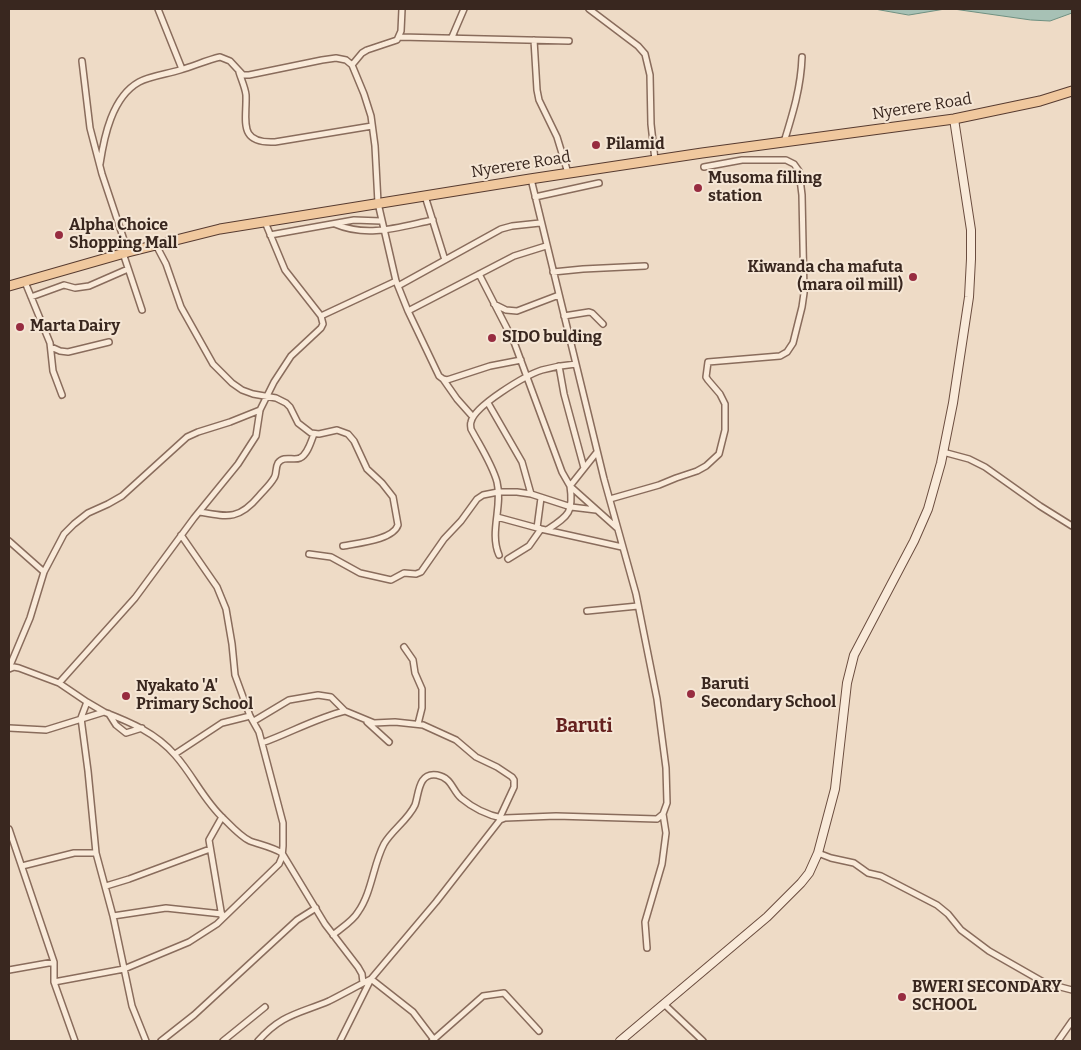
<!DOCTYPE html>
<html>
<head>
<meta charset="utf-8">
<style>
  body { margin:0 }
  #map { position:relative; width:1081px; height:1050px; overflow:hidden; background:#eedbc6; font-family:Bitter,serif }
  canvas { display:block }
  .frame { position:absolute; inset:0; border:10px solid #39271f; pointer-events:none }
</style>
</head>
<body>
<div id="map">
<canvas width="1081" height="1050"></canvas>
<div class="frame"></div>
</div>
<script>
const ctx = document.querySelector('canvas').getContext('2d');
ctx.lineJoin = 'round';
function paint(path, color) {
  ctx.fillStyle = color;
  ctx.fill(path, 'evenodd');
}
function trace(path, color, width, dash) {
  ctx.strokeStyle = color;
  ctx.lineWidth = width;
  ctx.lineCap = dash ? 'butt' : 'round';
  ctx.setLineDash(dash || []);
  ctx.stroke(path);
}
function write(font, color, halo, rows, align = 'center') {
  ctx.font = font + ' Bitter,serif';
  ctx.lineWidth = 4;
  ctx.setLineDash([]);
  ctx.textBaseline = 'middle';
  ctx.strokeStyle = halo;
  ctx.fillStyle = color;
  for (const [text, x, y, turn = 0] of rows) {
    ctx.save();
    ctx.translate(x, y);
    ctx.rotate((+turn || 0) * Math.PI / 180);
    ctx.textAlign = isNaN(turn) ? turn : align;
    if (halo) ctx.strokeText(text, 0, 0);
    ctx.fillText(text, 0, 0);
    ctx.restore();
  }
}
const water = new Path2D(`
  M875,9H945L909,15Z
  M954,9H1072V13L1050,21L1031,20Z`);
const street = new Path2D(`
  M158,9L182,69
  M589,9L638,46L645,54L650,75L651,124L655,160
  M400,37L569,41
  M452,37L464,9
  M534,40L537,90L539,100L557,137L568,173
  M82,61L90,128L102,174L128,252
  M352,65L362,53L367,50L397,40L401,31L402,9
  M239,72C241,79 245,87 246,95C247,120 237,144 275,142L372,126
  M784,142C793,113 801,87 802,57
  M100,164C104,137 112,97 139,82C150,76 167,74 180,70C194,66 207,60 220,57L230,61L243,75H249L322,60L336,58L346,60L352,65L364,94L371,116L375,146L378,203L396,281L408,311L439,376L443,379L447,380L490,366L521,360
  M531,179L604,479L636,594L657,699L666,768L667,803L663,814L666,833L662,864L645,922L647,948
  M425,196L445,260
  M535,197L599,183
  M335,224C368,238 399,227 433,220
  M270,235L354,220L381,221
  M156,245L166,264L181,307L213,364L232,383L242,390L253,394L276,398L286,403L290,407L298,423L311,433L319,434L337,430L348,434L354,441L367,469L382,483L393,497L398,525C393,540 358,543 343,546
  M123,253L142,310
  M553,272L583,269L645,266
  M479,274L514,342L562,472L570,486L617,528
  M25,282L50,343L53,371L62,395
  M398,286L501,229L512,226L540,223
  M31,297L64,285L75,288L89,286L128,269
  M494,304L506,310L517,311L559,295
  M408,311L514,256L546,246
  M321,316L396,281
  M564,316L589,312L592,313L603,324
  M51,347L60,351L68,352L109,342
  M559,366L564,394L584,468
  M443,379L457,399L473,417
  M488,403L522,462L531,494
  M943,452L969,459L985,467L1040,506L1072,526
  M610,499L659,485L676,478L697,471L706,466L719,454L725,430V404L720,394L708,380L706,377L708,362L780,356L787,352L793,343L802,307L804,293L802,195L799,171L794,164L786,160H742L704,167
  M200,512C228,517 239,520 259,496C264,490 270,485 274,478C277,474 275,468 278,463C284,455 293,461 300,458C308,454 311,441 314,434
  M497,517L541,529L622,547
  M537,528L541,498
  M547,530C568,516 574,513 570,486L597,452
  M9,541L44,572
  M309,554L331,557L360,573L391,580L404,573L416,574L421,572L444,539L461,521L477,499L483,495L498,492H517L531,494L571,507L596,510
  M499,555C489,532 503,506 497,482C492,464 480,446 471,429C471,428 470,424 471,422C474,406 526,375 542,370C553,367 564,365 576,364
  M508,559L529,546L541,529
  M587,611L638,606
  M404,647L413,660L415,673L422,689V708L418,724
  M9,668L30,618L44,572L64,534L74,524L88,513L108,504L122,496L187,437L198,432L230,422L260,410
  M9,669L14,667L19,668L59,683L135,598L194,518L238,464L256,436L260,410L274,382L291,356L321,328L323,324L321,316L285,270L265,222
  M59,683L87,702L81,718L88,771L96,853L113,916L132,1006L146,1041
  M87,702L104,712
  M109,714L116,725L126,733L142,728
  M254,721L289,700L318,695L331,697L345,711L374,723L395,722L423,725L456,740L476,757L497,767L512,777L514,780V787L500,817
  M367,722L389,742
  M9,728L46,730L104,712C130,722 156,733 175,755C193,775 204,801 224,819C231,826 241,837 250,841C261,845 272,847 282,853L325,924L358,967L362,974L363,983
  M262,743C290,733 316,718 345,711
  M175,754L222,723L250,716
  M222,817L209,840L222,917
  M9,829L54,962V982L75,1041
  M818,853L831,858L854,863L868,873L881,876L937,905L948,914L961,930L989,951L1045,983L1072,990
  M22,866L74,853H96
  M106,886L129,879L210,849
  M113,916L166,908L222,914
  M333,935C341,928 353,921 358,912C372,892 373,865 384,844C392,830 408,820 415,805C419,794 418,772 437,775C452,778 452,790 461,798C473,808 487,815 502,818
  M9,970L54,962
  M54,982L124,969L189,942L217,924L279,864L282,857L283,846V823L259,732L250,716L235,675L232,644L226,609L217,587L181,535
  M664,1004L703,1041
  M161,1041L194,1015L297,920L316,908
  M223,1041L265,1007
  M258,1041C282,1014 298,1014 329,1001C343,994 357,986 371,979L413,1012L435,1041
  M340,1041L371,979L436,902L500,820L505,818L556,816L657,819L663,814
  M432,1041L483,996L504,993L539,1031
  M1058,1041L1072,1021`);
const secondary = new Path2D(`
  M620,1041L767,917L801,883L809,873L818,853L835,789L847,683L854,655L914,541L928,509L941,463L953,403L969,297L971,259V230L954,119`);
const primary = new Path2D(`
  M9,286L128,252L220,229L530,179L702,153L954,119L1040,101L1072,91`);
const markers = [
  [596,145,5,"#972c40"],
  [698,188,5,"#972c40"],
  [59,235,5,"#972c40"],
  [913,277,5,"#972c40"],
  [20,327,5,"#972c40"],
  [492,338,5,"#972c40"],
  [691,694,5,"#972c40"],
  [126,696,5,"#972c40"],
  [902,997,5,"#972c40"]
];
const streetNames = [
  ["Nyerere Road",922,107,-9],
  ["Nyerere Road",521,165,-9]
];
const poiNames = [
  ["Pilamid",606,145],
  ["Musoma filling",708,179],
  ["station",708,197],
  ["Alpha Choice",69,226],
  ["Shopping Mall",69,244],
  ["Kiwanda cha mafuta",903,268,"right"],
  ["(mara oil mill)",903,286,"right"],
  ["Marta Dairy",30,327],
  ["SIDO bulding",502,338],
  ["Baruti",701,685],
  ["Secondary School",701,703],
  ["Nyakato 'A'",136,687],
  ["Primary School",136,705],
  ["BWERI SECONDARY",912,988],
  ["SCHOOL",912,1006]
];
const quarterNames = [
  ["Baruti",584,727]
];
paint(water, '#a7c1b5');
trace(water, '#6e9081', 1);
trace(street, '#896c5c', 8);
trace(secondary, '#6b4d3f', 10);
trace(primary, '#573b30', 11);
trace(street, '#f9ead9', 5);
trace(secondary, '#f9ead9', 8);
trace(primary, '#f0c89e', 9);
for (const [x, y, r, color] of markers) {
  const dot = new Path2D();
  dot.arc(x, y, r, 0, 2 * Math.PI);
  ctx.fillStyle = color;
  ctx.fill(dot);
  trace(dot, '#f5e6d5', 2);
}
write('16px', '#39271f', '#f5e6d5', streetNames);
write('bold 16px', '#39271f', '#f5e6d5', poiNames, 'left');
write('bold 19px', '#65211f', '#f5e6d5', quarterNames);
</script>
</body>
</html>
